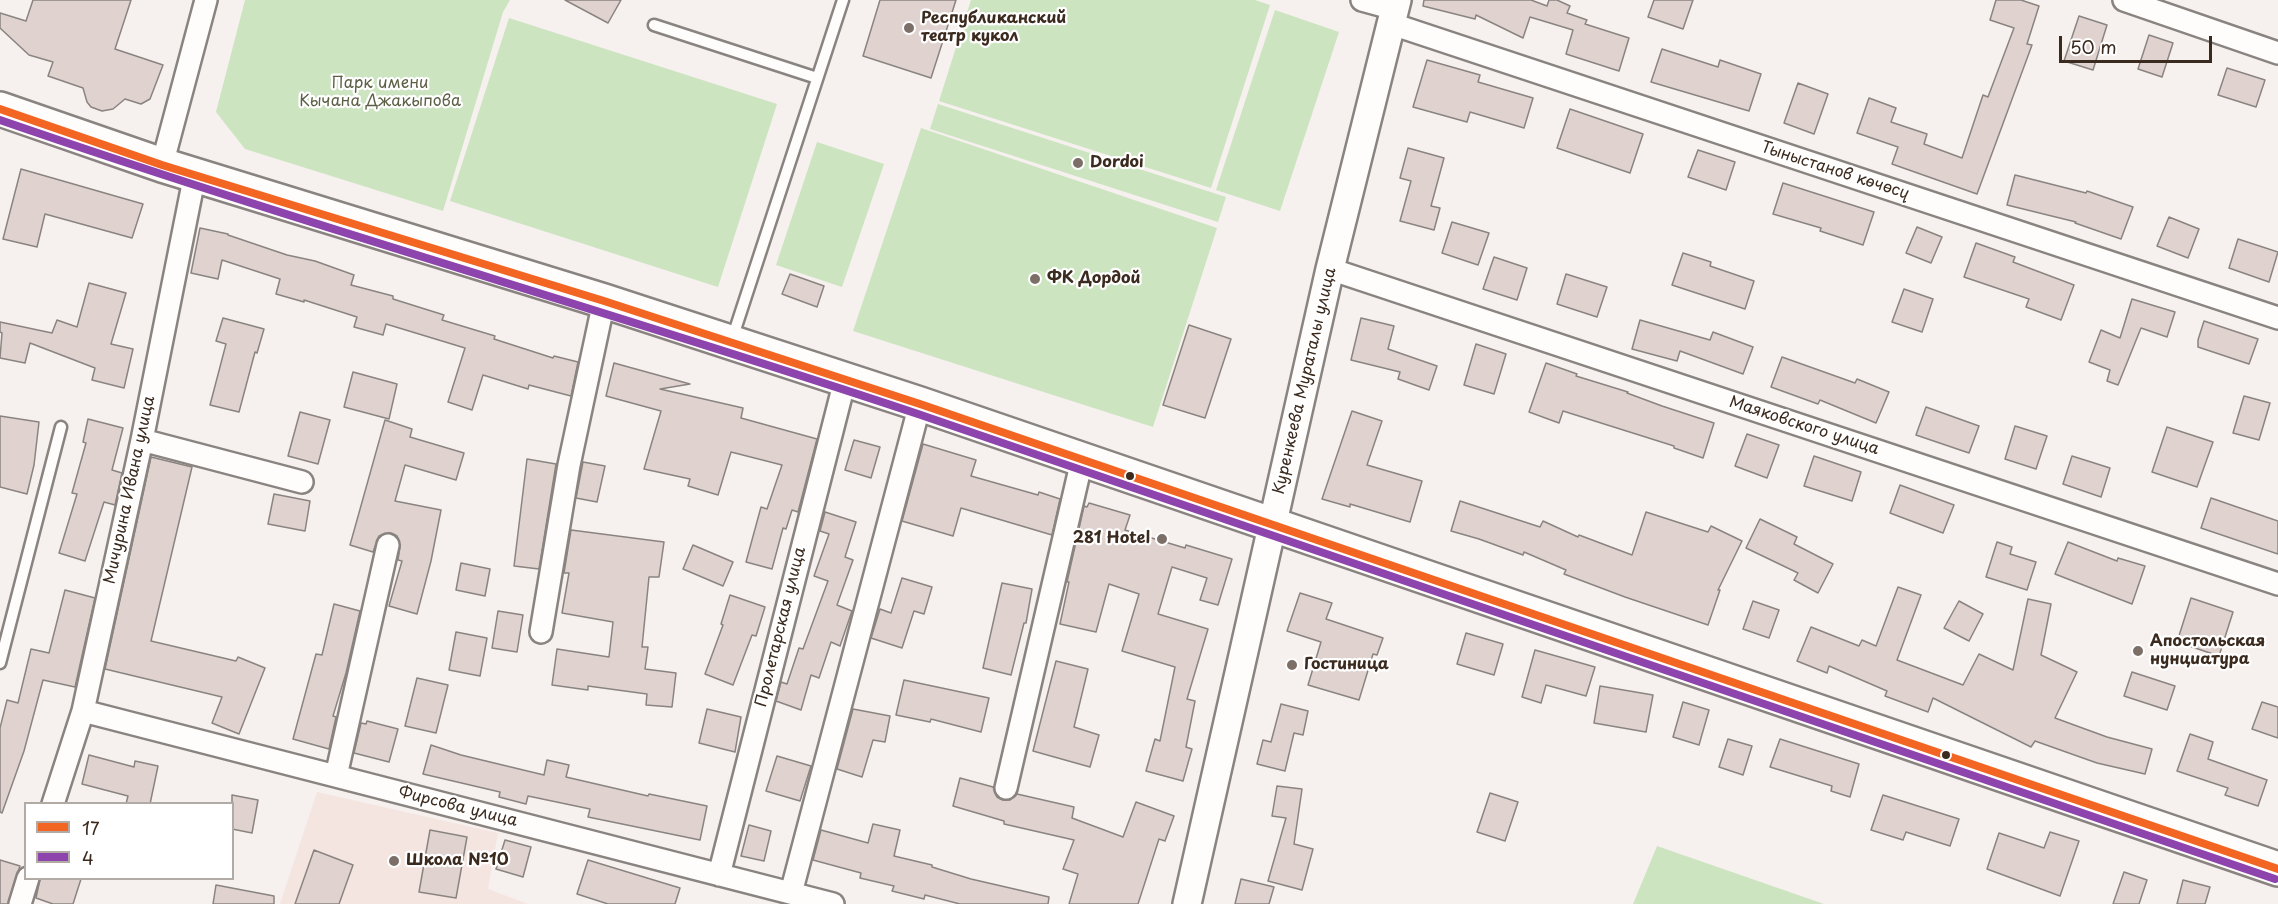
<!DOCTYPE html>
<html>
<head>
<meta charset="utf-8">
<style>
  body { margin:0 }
  #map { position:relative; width:2278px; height:904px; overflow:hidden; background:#f6f0ee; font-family:"Playpen Sans",sans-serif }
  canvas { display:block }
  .legend { position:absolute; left:24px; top:802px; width:210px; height:78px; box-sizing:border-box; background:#fff; border:2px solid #b1aaa5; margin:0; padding:8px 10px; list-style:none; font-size:18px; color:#3b2a1e }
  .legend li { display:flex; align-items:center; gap:12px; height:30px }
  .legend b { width:30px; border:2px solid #b1aaa5 }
  .scale { position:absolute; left:2059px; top:36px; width:153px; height:27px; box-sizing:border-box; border:3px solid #3b2a1e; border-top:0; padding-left:8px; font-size:18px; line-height:21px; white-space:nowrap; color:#3b2a1e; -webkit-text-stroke:4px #fff; paint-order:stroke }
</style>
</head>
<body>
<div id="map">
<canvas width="2278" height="904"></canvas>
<ul class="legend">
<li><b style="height:8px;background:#f26522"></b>17</li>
<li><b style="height:8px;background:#8e44ad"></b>4</li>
</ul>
<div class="scale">50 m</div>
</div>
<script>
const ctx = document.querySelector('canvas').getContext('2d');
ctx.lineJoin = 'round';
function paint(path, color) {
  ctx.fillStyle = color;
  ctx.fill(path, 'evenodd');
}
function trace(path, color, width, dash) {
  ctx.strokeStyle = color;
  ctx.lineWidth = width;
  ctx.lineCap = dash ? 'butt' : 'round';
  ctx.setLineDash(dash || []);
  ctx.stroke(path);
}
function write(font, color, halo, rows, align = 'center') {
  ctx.font = font + ' "Playpen Sans",sans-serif';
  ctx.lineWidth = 4.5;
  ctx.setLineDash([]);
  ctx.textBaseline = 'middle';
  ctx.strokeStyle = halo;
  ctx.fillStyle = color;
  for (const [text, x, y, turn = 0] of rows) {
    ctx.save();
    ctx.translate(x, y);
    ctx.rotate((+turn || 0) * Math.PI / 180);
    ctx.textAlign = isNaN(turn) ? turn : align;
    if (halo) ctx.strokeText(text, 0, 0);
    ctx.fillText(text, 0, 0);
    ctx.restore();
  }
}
const built = new Path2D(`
  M317,792L498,833L488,889L528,904H280Z`);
const green = new Path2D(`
  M245,0H510L503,12L443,211L245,149L216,112Z
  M971,0H1255L1270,5L1211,188L939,101Z
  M1275,10L1339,32L1280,211L1216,190Z
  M509,18L777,104L718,287L450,201Z
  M938,104L1226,197L1218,222L930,129Z
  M921,128L1217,228L1153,427L853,331Z
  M817,142L884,164L842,287L776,265Z
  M1657,846L1824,904H1633Z`);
const building = new Path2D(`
  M33,0H131L115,49L163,65L150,99L141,104L125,99L113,109L102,111L91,107L87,102L83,88L48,76L53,62L29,55L0,28V13L26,21Z
  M565,0H621L608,23Z
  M880,0H956L931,78L863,56Z
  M1424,0H1531L1547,6L1549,0H1557L1570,6L1567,13L1587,20L1585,24L1629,38L1619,71L1566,54L1573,30L1530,17L1523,38L1476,15L1475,19L1423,6Z
  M1654,0H1693L1683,29L1648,17Z
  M1996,0H2021L2039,6L2027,44L2032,45L1977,194L1892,164L1898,147L1857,133L1869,98L1896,108L1891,122L1927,134L1924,144L1962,158L1983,95L1988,97L2014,28L1990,20Z
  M2079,16L2107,25L2093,70L2064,61Z
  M2149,35L2173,43L2162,77L2138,69Z
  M1662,49L1718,67L1720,60L1761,74L1749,111L1651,82Z
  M1427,60L1480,75L1478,82L1533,98L1524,128L1470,112L1467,122L1413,107Z
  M2227,68L2265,80L2256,107L2218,95Z
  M1798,83L1828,94L1814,134L1784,123Z
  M1570,109L1643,134L1630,173L1557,148Z
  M1408,148L1444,158L1431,206L1440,208L1434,230L1400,221L1411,181L1400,178Z
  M1698,150L1735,162L1726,190L1688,177Z
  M21,169L143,204L132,238L45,214L37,247L3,239Z
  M2015,175L2086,193L2087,191L2133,207L2121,239L2075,223L2076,222L2007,205Z
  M1783,183L1874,212L1863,245L1820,231L1821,228L1773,214Z
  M2169,217L2199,229L2188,258L2157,246Z
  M1452,222L1489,233L1478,265L1442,253Z
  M1917,227L1942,237L1931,263L1906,253Z
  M200,228L228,234V235L287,255L315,261L354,275L351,285L393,296V299L444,315L442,320L495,336L494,339L553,358L554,356L578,362L571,396L529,385L528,389L483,375L472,410L448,402L465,348L386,324L383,335L354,327L357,317L304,300V302L276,294L280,279L222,260L218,279L191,273Z
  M2238,239L2278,252L2269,282L2229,268Z
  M1976,243L2015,257L2013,262L2074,285L2061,320L2026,307L2029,299L1964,277Z
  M1683,253L1711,262L1710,266L1754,281L1745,309L1672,285Z
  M1494,257L1527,268L1517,300L1483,289Z
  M790,274L824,286L817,307L782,294Z
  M1566,274L1607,287L1597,317L1557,304Z
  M89,283L126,293L111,344L133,349L124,388L92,380L95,368L30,343L25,363L0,358L2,333L0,332V322L52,333L57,320L77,327Z
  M1904,289L1933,299L1922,332L1892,322Z
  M2132,299L2175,312L2167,337L2141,328L2118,385L2107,381L2110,370L2089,362L2101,330L2120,338Z
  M223,318L264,329L257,353L255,352L239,412L210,405L226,344L216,341Z
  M1361,318L1394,326L1388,349L1437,366L1429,390L1398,379L1400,372L1351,360Z
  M1640,320L1710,340L1713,332L1753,347L1743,374L1680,351L1677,361L1632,349Z
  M2204,321L2258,339L2249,364L2198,347V340Z
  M1189,325L1231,339L1205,418L1163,405Z
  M1476,344L1506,354L1494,394L1464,385Z
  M1782,357L1855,383L1857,379L1889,392L1876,423L1820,400L1818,404L1771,387Z
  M614,363L690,384L660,389L743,408L741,418L817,439L798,512L792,510L786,529L783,528L772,569L746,562L761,507L767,509L782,465L731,452L718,495L688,486L690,479L644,469L661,411L606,396Z
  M1546,363L1577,374L1576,376L1628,392L1627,393L1662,406L1714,423L1703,458L1674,448V446L1563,411L1559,423L1529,412Z
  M353,372L397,384L389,419L344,407Z
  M2244,396L2270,403L2259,440L2233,433Z
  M1926,407L1979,426L1969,453L1916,435Z
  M1352,411L1382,421L1367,465L1422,481L1410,522L1350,504V507L1322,499Z
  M300,412L330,420L318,464L288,456Z
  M0,416L39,422L34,465L27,494L0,487Z
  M88,419L123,428L112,470L122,473L115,505L104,502L85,561L59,553L77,494L72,493L86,443L83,442Z
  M385,420L412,429L410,437L464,453L456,480L405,465L395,501L441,510L431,561L417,614L389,606L402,561L398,560L400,547L397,536L390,533L379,536L373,552L350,545Z
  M2015,426L2047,436L2036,469L2005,459Z
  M2167,427L2213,442L2197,487L2152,472Z
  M1747,434L1779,445L1767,478L1735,466Z
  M854,440L880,447L871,478L845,470Z
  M923,444L976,460L971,476L1038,495L1039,492L1060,499L1052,535L961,508L953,536L902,521Z
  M1814,456L1861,472L1852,501L1804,486Z
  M2072,456L2110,468L2101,497L2063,484Z
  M151,457L192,467L151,641L236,661L238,657L265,668L239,734L212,723L222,697L105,669Z
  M527,459L556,464L539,569L514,566Z
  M583,462L605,466L597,502L576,498Z
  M1900,485L1954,505L1943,533L1890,513Z
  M274,494L310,501L305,531L268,524Z
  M2211,498L2278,521V554L2201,528Z
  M1460,501L1540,527L1543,521L1578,537L1579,535L1632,555L1646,512L1708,532L1711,526L1742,541L1718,590H1720L1708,625L1625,597L1564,574L1566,570L1524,552L1523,555L1479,539L1451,531Z
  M1089,503L1130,515L1125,530L1185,548L1186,545L1232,559L1218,605L1200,600L1207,578L1172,567L1158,614L1208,629L1187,699L1195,701L1186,747L1192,749L1183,781L1146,771L1155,739L1160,741L1175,667L1122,651L1139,594L1109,584L1096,632L1060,624L1069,582H1067L1084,506L1087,507Z
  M825,512L856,522L845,557L853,560L837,605L852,611L840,646L831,642L819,678L811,675L801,710L776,701L781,682L787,684L799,648L803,649L828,581L814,576L829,534L820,531Z
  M1760,519L1797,537L1794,544L1833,564L1818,593L1794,580L1798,573L1746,548Z
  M571,530L664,542L659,577H649L642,647H648L645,669L676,673L672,707L646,705L647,694L588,686V690L552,685L557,649L609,657L613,622L562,613L569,573H564Z
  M1997,542L2012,547L2010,554L2036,562L2027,590L1986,577Z
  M2068,542L2117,561L2118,558L2145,566L2132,604L2055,574Z
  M693,545L733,562L723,586L683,569Z
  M461,563L490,569L485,596L456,590Z
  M902,578L932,587L924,614L914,611L902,648L871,638L880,609L891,613Z
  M1002,583L1032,589L1026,623H1024L1011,675L983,668Z
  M1898,587L1921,595L1897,660L1963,685L1979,654L2013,670L2028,599L2051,604L2041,655L2077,672L2055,718L2107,737L2152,749L2145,774L2097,763L2035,741L2031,747L1933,698L1928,712L1885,696L1887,691L1829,666L1827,673L1797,661L1811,627L1859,646L1862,640L1876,646Z
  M65,590L95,598L75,687L43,680L24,751L2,813L0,812V728L7,700L18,703L31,649L49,653Z
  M1300,593L1332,603L1326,619L1383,638L1377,655L1373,654L1359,700L1308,685L1321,642L1287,631Z
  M730,595L765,607L756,636L752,635L733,685L705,674L723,625L721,624Z
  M2191,598L2233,612L2219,656L2177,642Z
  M1753,601L1779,610L1769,638L1743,629Z
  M1959,601L1983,614L1969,641L1944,628Z
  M334,604L360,611L346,673L333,716L336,717L329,749L293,739L316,654L322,655Z
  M498,611L523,615L517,652L492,648Z
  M456,632L487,638L480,676L449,670Z
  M1466,633L1503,644L1494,675L1457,664Z
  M1535,650L1595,667L1586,696L1546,685L1541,703L1522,697Z
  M1056,661L1088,669L1074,727L1099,735L1090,767L1033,751Z
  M2132,672L2175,686L2167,710L2124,696Z
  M417,678L448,685L436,733L405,726Z
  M904,680L989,698L981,732L931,719L930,722L896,715Z
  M1600,686L1653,695L1646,732L1594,723Z
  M1683,702L1709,710L1699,745L1673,737Z
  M2262,702L2278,707V738L2252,729Z
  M1281,704L1308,711L1303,735L1294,733L1285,771L1257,764L1263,740L1271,742Z
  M707,709L741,717L735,752L699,743Z
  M853,709L890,716L885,742L873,740L862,777L837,769Z
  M367,721L398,729L389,762L354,753L361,723L366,724Z
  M2190,734L2213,742L2208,759L2267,780L2258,806L2225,795L2228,788L2177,771Z
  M1728,739L1752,746L1743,775L1719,767Z
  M1780,739L1859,764L1850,797L1831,791L1832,786L1770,767Z
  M431,745L461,755L544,775L547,760L569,765L566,777L648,796L649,794L707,806L700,840L588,817L590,809L528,796L526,804L499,797L500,792L423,774Z
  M89,755L134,767L135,761L158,766L150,804H126L128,796L82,784Z
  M777,756L811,766L800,801L766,791Z
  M960,778L993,787L997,797L1003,800H1010L1017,794L1074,807L1072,818L1123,837L1136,802L1174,816L1165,841L1159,839L1138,904H1069L1078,874L1063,869L1074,840L1004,824V821L953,806Z
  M1277,786L1302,789L1294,844L1313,849L1302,890L1268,881L1286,818L1272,816Z
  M1490,793L1518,802L1505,841L1477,832Z
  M232,795L258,800L252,833L232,829Z
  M1883,795L1959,819L1950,846L1906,832L1903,840L1871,830Z
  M873,824L900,830L894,856L932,865V867L971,879L1049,897L1048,904H960L925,895L924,899L892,891L894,886L860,878L861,873L813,860L821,830L868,843Z
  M749,825L771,831L764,861L741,856Z
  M430,830L467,837L456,898L419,892Z
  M2050,832L2079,841L2060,896L1987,869L1999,833L2044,848Z
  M505,840L531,847L523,877L496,869Z
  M314,850L353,865L339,904H295Z
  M0,860L20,866L8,904H0Z
  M588,860L680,888L675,904H608L577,894Z
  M2124,872L2147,880L2139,904H2113Z
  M40,879H81L73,904H53L36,898Z
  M1241,879L1274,887L1269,904H1235Z
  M2183,880L2210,887L2205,904H2177Z
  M216,885L274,896V904H213Z`);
const service = new Path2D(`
  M654,25L817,78
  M732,339L843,0
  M0,663L61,427`);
const minor = new Path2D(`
  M1362,0L1395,9
  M2124,0L2278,53
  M1392,24L2278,318
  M162,165L206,0
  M1330,269L2278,584
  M142,440L302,482
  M541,632L569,465L604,301
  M83,711L833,904
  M336,776L388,545
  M1006,788L1082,460
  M53,804L83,711L142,440L195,174
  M719,875L845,380
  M791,893L920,404
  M20,904L28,878`);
const tertiary = new Path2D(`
  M1187,904L1330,269L1397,0`);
const primary = new Path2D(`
  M0,109L162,165L604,301L920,404L2278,869`);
const bus1 = new Path2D(`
  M0,109L162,165L604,301L920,404L2278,869`);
const bus2 = new Path2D(`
  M0,120C304,225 613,312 918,414C1371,566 1822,724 2275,879`);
const markers = [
  [909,28,6,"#7c6f67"],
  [1078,163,6,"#7c6f67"],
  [1035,279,6,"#7c6f67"],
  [1130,476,5,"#3b2a1e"],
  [1162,539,6,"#7c6f67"],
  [2138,651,6,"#7c6f67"],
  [1292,665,6,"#7c6f67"],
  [1946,755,5,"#3b2a1e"],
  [394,861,6,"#7c6f67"]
];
const poiNames = [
  ["Республиканский",921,19],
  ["театр кукол",921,37],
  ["Dordoi",1090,163],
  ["ФК Дордой",1047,279],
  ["281 Hotel",1150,539,"right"],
  ["Апостольская",2150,642],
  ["нунциатура",2150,660],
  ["Гостиница",1304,665],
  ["Школа №10",406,861]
];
const parkNames = [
  ["Парк имени",380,84],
  ["Кычана Джакыпова",380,102]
];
const streetNames = [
  ["Тыныстанов көчөсү",1835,171,18],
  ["Куренкеева Мураталы улица",1305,381,-77],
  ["Маяковского улица",1804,426,18],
  ["Мичурина Ивана улица",130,490,-78],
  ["Пролетарская улица",781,627,-76],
  ["Фирсова улица",458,807,14]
];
paint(built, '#f5e5e0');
paint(green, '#cce4c0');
paint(building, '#e0d3cf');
trace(building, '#8a8481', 1.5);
trace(service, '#8a8481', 15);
trace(minor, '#8a8481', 26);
trace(tertiary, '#8a8481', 32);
trace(primary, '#8a8481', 38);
trace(service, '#fefdfc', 10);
trace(minor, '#fefdfc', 21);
trace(tertiary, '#fefdfc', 27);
trace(primary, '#fefdfc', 33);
trace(bus1, '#f26522', 8);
trace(bus2, '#8e44ad', 8);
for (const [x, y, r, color] of markers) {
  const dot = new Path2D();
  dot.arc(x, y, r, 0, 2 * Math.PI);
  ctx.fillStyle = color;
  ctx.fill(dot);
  trace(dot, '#fff', 2);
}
write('bold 16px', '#3b2a1e', '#fff', poiNames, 'left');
write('16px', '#5c5f44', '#fff', parkNames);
write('16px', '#3b2a1e', '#fff', streetNames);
</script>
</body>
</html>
